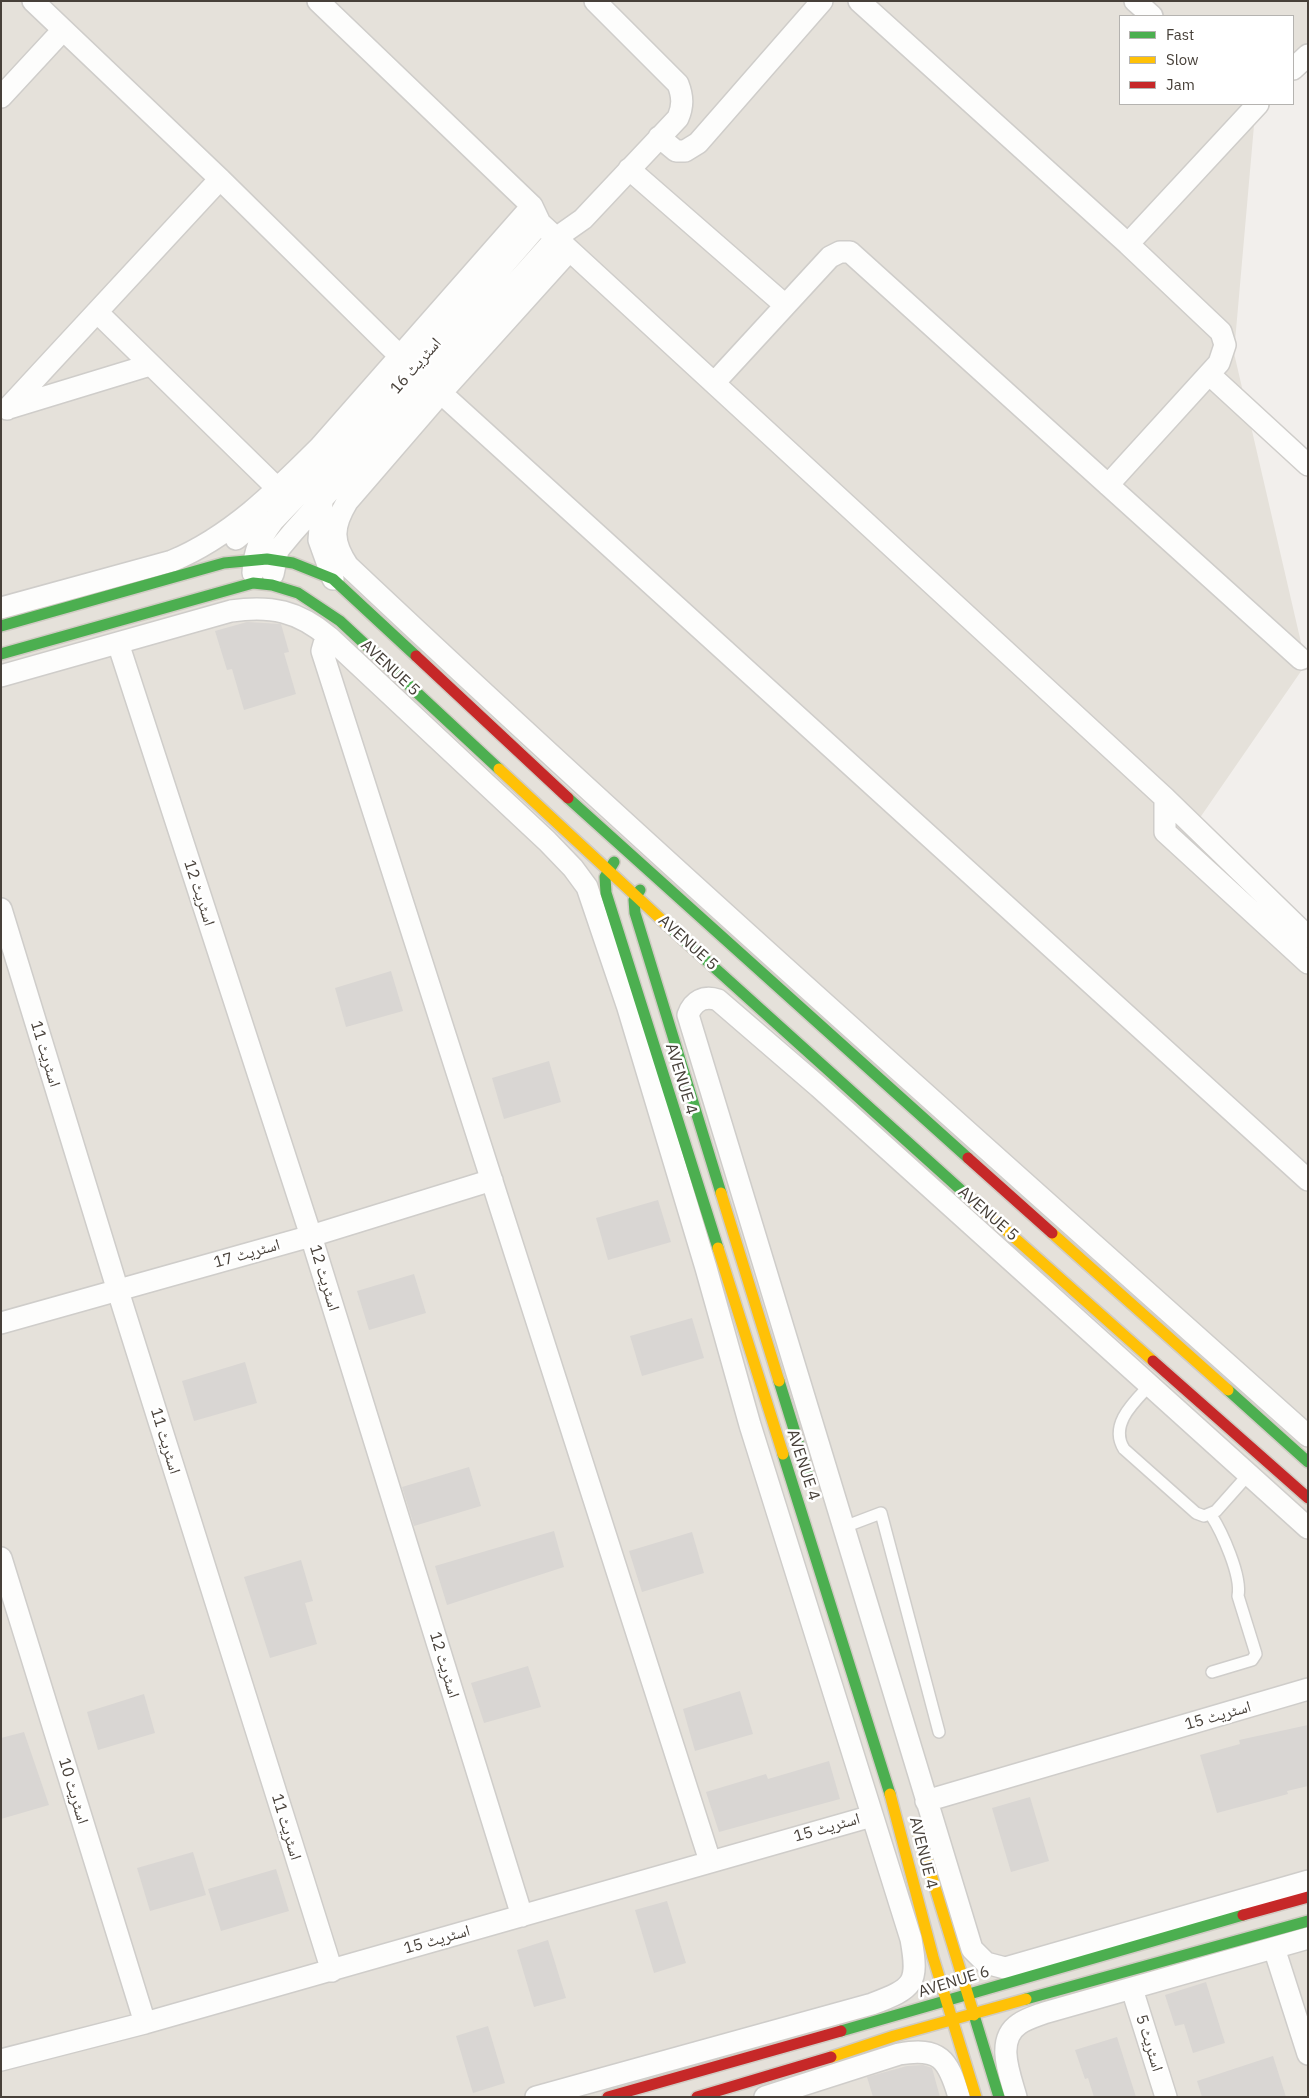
<!DOCTYPE html>
<html>
<head>
<meta charset="utf-8">
<style>
  body { margin:0 }
  #map { position:relative; width:1309px; height:2098px; overflow:hidden; background:#f2efec; font-family:"IBM Plex Sans",sans-serif }
  canvas { display:block }
  .frame { position:absolute; inset:0; border:2px solid #474039; pointer-events:none }
  .legend { position:absolute; left:1119px; top:15px; width:175px; height:90px; box-sizing:border-box; background:#fff; border:1px solid #b5b3b0; margin:0; padding:6px 9px; list-style:none; font-size:15px; color:#474039 }
  .legend li { display:flex; align-items:center; gap:10px; height:25px }
  .legend b { width:25px; border:1px solid #b5b3b0 }
</style>
</head>
<body>
<div id="map">
<canvas width="1309" height="2098"></canvas>
<div class="frame"></div>
<ul class="legend">
<li><b style="height:6px;background:#4caf50"></b>Fast</li>
<li><b style="height:6px;background:#ffc107"></b>Slow</li>
<li><b style="height:6px;background:#c62828"></b>Jam</li>
</ul>
</div>
<script>
const ctx = document.querySelector('canvas').getContext('2d');
ctx.lineJoin = 'round';
function paint(path, color) {
  ctx.fillStyle = color;
  ctx.fill(path, 'evenodd');
}
function trace(path, color, width, dash) {
  ctx.strokeStyle = color;
  ctx.lineWidth = width;
  ctx.lineCap = dash ? 'butt' : 'round';
  ctx.setLineDash(dash || []);
  ctx.stroke(path);
}
function write(font, color, halo, rows, align = 'center') {
  ctx.font = font + ' "IBM Plex Sans","Noto Naskh Arabic",sans-serif';
  ctx.lineWidth = 5;
  ctx.setLineDash([]);
  ctx.textBaseline = 'middle';
  ctx.strokeStyle = halo;
  ctx.fillStyle = color;
  for (const [text, x, y, turn = 0] of rows) {
    ctx.save();
    ctx.translate(x, y);
    ctx.rotate((+turn || 0) * Math.PI / 180);
    ctx.textAlign = isNaN(turn) ? turn : align;
    if (halo) ctx.strokeText(text, 0, 0);
    ctx.fillText(text, 0, 0);
    ctx.restore();
  }
}
const residential = new Path2D(`
  M1,1H1308V62L1293,77V16H1120V104H1265L1255,114L1234,353L1306,664L1186,838L1308,974V2097H1Z`);
const building = new Path2D(`
  M247,622L281,624L289,652L284,653L296,694L244,710L232,669L227,670L215,631Z
  M391,971L403,1011L346,1027L335,988Z
  M549,1061L561,1102L504,1119L492,1078Z
  M658,1200L671,1242L608,1260L596,1218Z
  M414,1274L426,1313L369,1330L357,1291Z
  M692,1318L704,1358L642,1376L630,1336Z
  M245,1362L257,1403L194,1421L182,1381Z
  M469,1467L481,1506L414,1526L402,1487Z
  M554,1531L564,1567L447,1605L435,1566Z
  M692,1532L704,1573L642,1592L629,1551Z
  M301,1560L313,1601L305,1603L317,1644L270,1658L244,1577Z
  M528,1666L541,1707L484,1723L471,1683Z
  M740,1691L753,1734L695,1751L683,1709Z
  M144,1694L155,1733L98,1750L87,1712Z
  M1308,1725V1786L1287,1791L1288,1794L1217,1813L1200,1755L1240,1744L1239,1740Z
  M24,1732L49,1805L1,1819V1738Z
  M829,1761L840,1799L719,1832L706,1792L766,1774L768,1779Z
  M1030,1797L1049,1861L1011,1872L992,1808Z
  M193,1852L206,1895L150,1911L137,1868Z
  M276,1869L289,1911L221,1931L208,1889Z
  M667,1901L686,1963L654,1973L635,1910Z
  M548,1940L566,1998L534,2007L517,1950Z
  M1206,1982L1225,2043L1193,2053L1184,2024L1175,2026L1165,1995Z
  M488,2026L505,2083L473,2093L456,2036Z
  M1117,2037L1136,2097H1094L1088,2078L1085,2079L1075,2050Z
  M1273,2056L1286,2097H1202L1197,2081Z
  M923,2065L932,2068L940,2097H873L867,2077L907,2066Z`);
const lane = new Path2D(`
  M1149,1386C1133,1403 1109,1425 1124,1449L1196,1513L1204,1516L1216,1511L1248,1475
  M1211,1515C1222,1532 1242,1576 1238,1596L1256,1654L1252,1660L1212,1672
  M844,1527L881,1513L939,1732`);
const street = new Path2D(`
  M33,1L220,179L413,369L441,393L1308,1180
  M318,1L532,206L540,223L1165,798L1308,937
  M859,1L1128,244L1221,332L1225,345L1219,363L1108,485
  M1135,1L1152,16
  M1293,69L1308,55
  M1,97L63,30
  M659,137L676,151H685L698,143L822,1
  M629,169L785,305
  M1128,244L1258,104
  M569,251L441,393L347,502C332,527 332,542 348,566C662,862 986,1148 1308,1436
  M97,312L277,488
  M1210,375L1308,465
  M714,383L830,257L840,252H850L1301,659
  M9,408L150,365
  M7,409L220,179
  M322,502L319,540L333,579
  M236,539L253,525L273,521L354,437L540,223
  M253,573C254,551 260,538 273,521
  M273,574L278,550L293,532L556,238L583,219L678,118C683,106 683,97 678,84L595,1
  M1,608L172,561C230,537 276,491 320,447L532,206
  M329,637L547,841L573,868L587,887L628,1008L706,1268L750,1425L911,1939C919,1984 914,1988 872,2004L536,2097
  M118,643L311,1236L522,1916
  M1,676L231,611C271,605 298,611 329,637L324,644L322,651L710,1861
  M1165,798V832L1308,963
  M1,909L118,1291L332,1971
  M1,1323L311,1236L492,1180
  M1308,1528L819,1087L718,1000C704,995 693,1001 688,1015L972,1949L986,1963L1005,1968L1308,1881
  M1,1558L145,2023
  M926,1801L1308,1689
  M1274,1948L1308,2054
  M1132,1989L1166,2097
  M1,2060L145,2023L872,1816
  M765,2097L899,2054C940,2047 948,2059 959,2097
  M1016,2097C1010,2075 995,2040 1019,2024C1026,2019 1036,2016 1044,2013L1308,1938`);
const fast = new Path2D(`
  M1,626L224,563L267,559L293,563L333,579L416,656
  M1,654L253,583L272,585L298,593L340,621L499,769
  M568,798L968,1158
  M614,862L605,877L606,893L718,1248
  M640,890L634,900L635,913L721,1193
  M665,923L972,1200
  M779,1381L810,1481
  M1228,1390L1308,1462
  M783,1454L890,1794
  M1026,1999L1308,1921
  M974,2015L999,2097
  M841,2031L1243,1915`);
const slow = new Path2D(`
  M499,769L665,923
  M721,1193L779,1381
  M972,1200L1153,1361
  M1052,1233L1228,1390
  M718,1248L783,1454
  M890,1794L933,1957L976,2097
  M919,1835L974,2015
  M831,2057L894,2036L1026,1999`);
const jam = new Path2D(`
  M416,656L568,798
  M968,1158L1052,1233
  M1153,1361L1308,1498
  M1243,1915L1308,1897
  M608,2097L841,2031
  M697,2097L831,2057`);
const streetNames = [
  ["اسٹریٹ 16",416,366,-49],
  ["AVENUE 5",390,668,43],
  ["اسٹریٹ 12",199,893,72],
  ["AVENUE 5",688,943,42],
  ["اسٹریٹ 11",45,1054,73],
  ["AVENUE 4",681,1079,73],
  ["AVENUE 5",988,1214,41],
  ["اسٹریٹ 17",247,1254,-16],
  ["اسٹریٹ 12",324,1278,73],
  ["اسٹریٹ 11",165,1441,73],
  ["AVENUE 4",803,1465,72],
  ["اسٹریٹ 12",444,1665,73],
  ["اسٹریٹ 15",1218,1716,-16],
  ["اسٹریٹ 10",73,1791,73],
  ["اسٹریٹ 11",286,1827,73],
  ["اسٹریٹ 15",827,1828,-16],
  ["AVENUE 4",923,1853,76],
  ["اسٹریٹ 15",437,1940,-16],
  ["AVENUE 6",954,1982,-17],
  ["اسٹریٹ 5",1149,2043,73]
];
paint(residential, '#e5e1da');
paint(building, '#d9d6d3');
trace(lane, '#cfcdca', 14);
trace(street, '#cfcdca', 24);
trace(fast, '#d0cbc3', 14);
trace(slow, '#d0cbc3', 14);
trace(jam, '#d0cbc3', 14);
trace(lane, '#fdfdfc', 11);
trace(street, '#fdfdfc', 21);
trace(fast, '#4caf50', 11);
trace(slow, '#ffc107', 11);
trace(jam, '#c62828', 11);
write('16px', '#474039', '#fff', streetNames);
</script>
</body>
</html>
